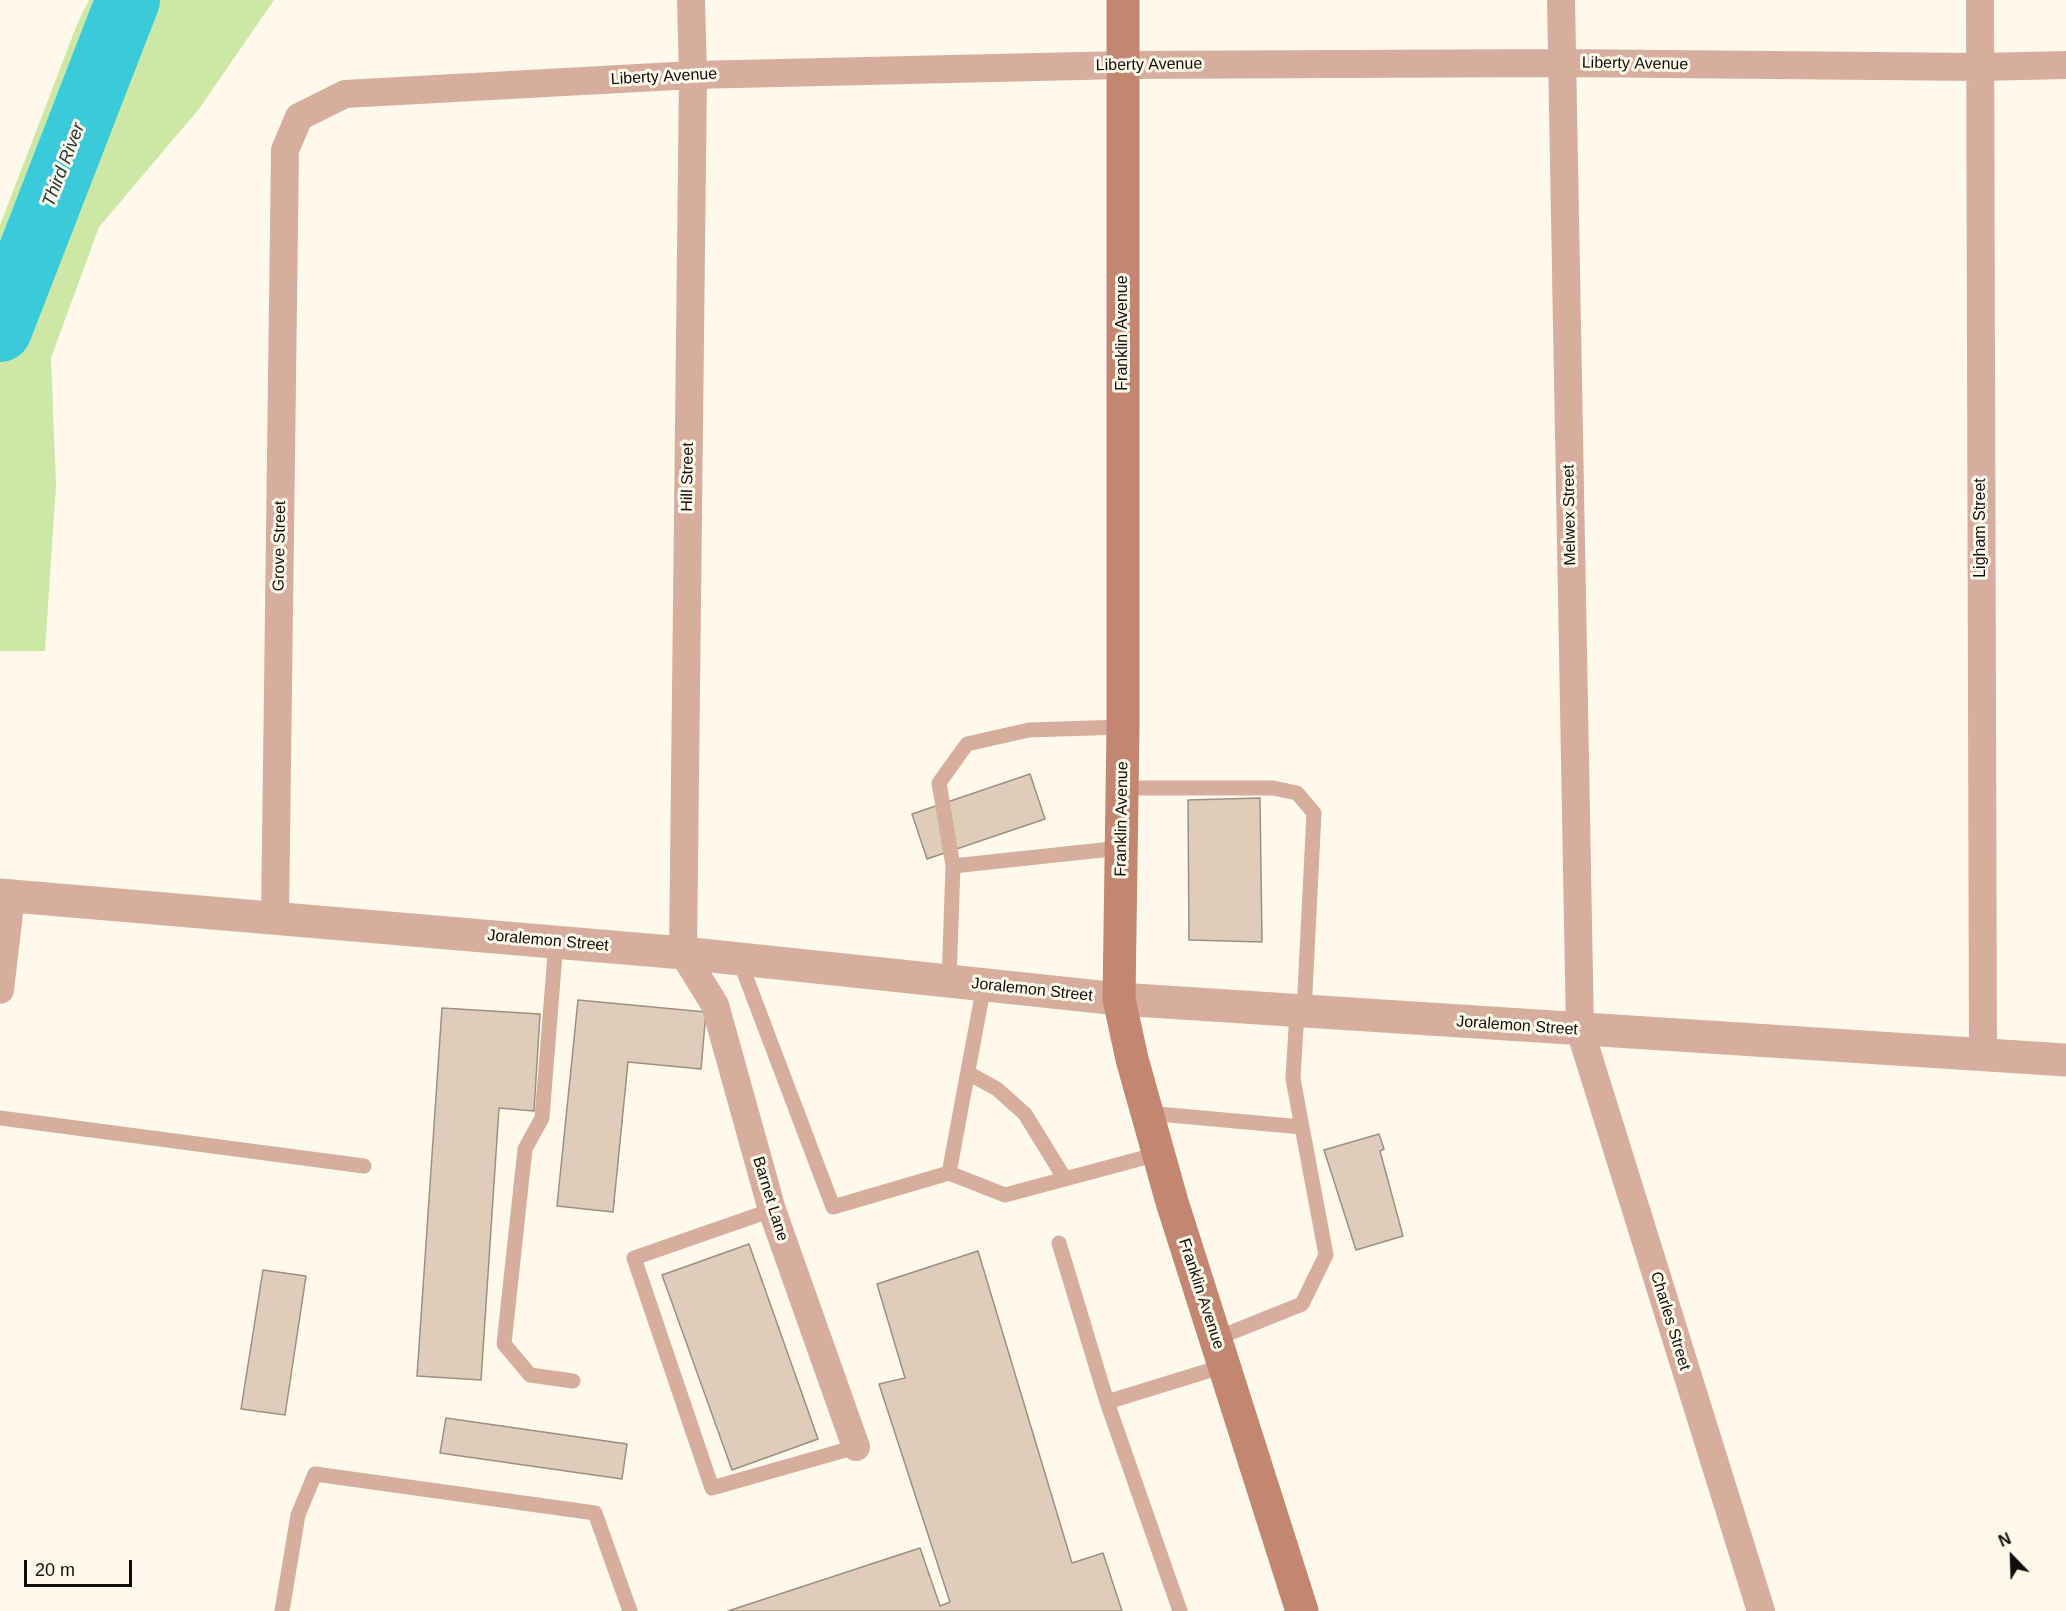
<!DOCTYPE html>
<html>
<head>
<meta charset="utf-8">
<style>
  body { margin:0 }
  #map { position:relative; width:2066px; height:1611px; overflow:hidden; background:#fff9ec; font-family:Helvetica,sans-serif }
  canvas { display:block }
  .north { position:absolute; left:1982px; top:1527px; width:60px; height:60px; -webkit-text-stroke:4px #fff9ec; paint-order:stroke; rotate:337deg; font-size:16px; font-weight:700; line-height:24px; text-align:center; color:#110d07 }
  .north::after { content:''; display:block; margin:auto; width:21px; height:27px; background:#110d07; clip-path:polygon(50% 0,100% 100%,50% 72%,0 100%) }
  .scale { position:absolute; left:24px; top:1560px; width:108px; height:27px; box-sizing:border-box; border:3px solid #110d07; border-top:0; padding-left:8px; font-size:18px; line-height:21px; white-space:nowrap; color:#110d07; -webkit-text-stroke:4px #fff9ec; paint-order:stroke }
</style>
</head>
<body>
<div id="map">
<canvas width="2066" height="1611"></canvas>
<div class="north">N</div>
<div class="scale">20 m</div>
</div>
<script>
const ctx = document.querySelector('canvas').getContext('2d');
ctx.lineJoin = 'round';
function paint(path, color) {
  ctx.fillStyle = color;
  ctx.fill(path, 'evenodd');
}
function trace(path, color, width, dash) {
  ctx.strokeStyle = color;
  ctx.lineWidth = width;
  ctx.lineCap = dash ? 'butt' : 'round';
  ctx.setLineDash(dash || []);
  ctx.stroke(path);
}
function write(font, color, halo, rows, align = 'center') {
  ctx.font = font + ' Helvetica,sans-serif';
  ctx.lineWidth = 6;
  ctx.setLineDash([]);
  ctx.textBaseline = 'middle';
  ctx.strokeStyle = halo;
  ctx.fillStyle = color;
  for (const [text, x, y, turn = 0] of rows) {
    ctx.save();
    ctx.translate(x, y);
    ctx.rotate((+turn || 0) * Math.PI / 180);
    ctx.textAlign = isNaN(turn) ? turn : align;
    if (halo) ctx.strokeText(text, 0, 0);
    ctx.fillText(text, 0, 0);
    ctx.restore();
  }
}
const green = new Path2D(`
  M89,0H274L199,109L99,227L51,358L56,486L45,651H0V225L78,22Z`);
const river = new Path2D(`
  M0,330L128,0`);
const building = new Path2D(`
  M1030,774L1045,819L927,859L912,814Z
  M1260,798L1262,942L1189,940L1188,800Z
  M578,1000L706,1012L701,1069L628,1062L613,1212L557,1206Z
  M442,1008L540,1014L534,1111L499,1108L481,1380L417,1376Z
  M1379,1134L1384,1149L1380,1151L1403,1236L1356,1250L1324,1150Z
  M749,1244L818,1439L732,1470L662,1275Z
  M978,1251L1072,1563L1103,1553L1122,1611H728L920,1548L940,1606L950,1602L879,1384L905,1378L877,1284Z
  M263,1270L306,1276L285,1415L241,1409Z
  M446,1418L627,1444L622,1479L440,1453Z`);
const service = new Path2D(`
  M1122,788H1273L1297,793L1314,813L1304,1012
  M953,866L1121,848
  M556,942L542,1118L525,1149L504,1344L530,1375L573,1381
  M739,959L833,1207L949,1173L1005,1195L1158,1154
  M949,981L953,866L939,783L967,744L1029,730L1123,727
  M968,1073L997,1089L1025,1114L1065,1179
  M1147,1113L1302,1127
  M0,1118L364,1166
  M949,1173L984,985
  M772,1210L634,1258L712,1488L856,1447
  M1059,1243L1107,1402
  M1215,1339L1302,1304L1326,1255L1293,1079L1297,1011
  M282,1611L298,1515L315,1474L595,1513L630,1611
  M1180,1611L1107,1402L1224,1366`);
const minor = new Path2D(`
  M691,0L693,75L683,953L715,1005L772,1210L856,1447
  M1561,0L1580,1030L1761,1611
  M1980,0L1983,1056
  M275,917L285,150L299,117L345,94L693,75L1124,65L1561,63L1980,67L2066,65
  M0,990L11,896`);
const tertiary = new Path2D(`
  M0,895L683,953L1119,999L2066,1060`);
const secondary = new Path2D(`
  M1123,0V727L1119,999L1132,1059L1172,1202L1302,1611`);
const streetNames = [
  ["Liberty Avenue",1635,64,1],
  ["Liberty Avenue",1149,65,-1],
  ["Liberty Avenue",664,77,-3],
  ["Franklin Avenue",1123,333,-90],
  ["Hill Street",688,477,-89],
  ["Melwex Street",1570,515,-91],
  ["Ligham Street",1981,528,-90],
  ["Grove Street",280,546,-89],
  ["Franklin Avenue",1122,819,-89],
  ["Joralemon Street",548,941,5],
  ["Joralemon Street",1032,990,6],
  ["Joralemon Street",1517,1026,4],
  ["Barnet Lane",770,1199,73],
  ["Franklin Avenue",1201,1294,72],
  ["Charles Street",1670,1321,73]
];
const waterNames = [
  ["Third River",64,165,-69]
];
paint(green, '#cde8a6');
trace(river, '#39cbd9', 64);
paint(building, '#decdbb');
trace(building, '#9f8f7e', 1.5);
trace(service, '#d7ad9e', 15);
trace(minor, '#d7ad9e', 28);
trace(tertiary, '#d7ad9e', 33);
trace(secondary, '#c38771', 33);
write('16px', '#110d07', '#fff9ec', streetNames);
write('italic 18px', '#21393c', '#fff9ec', waterNames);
</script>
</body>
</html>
